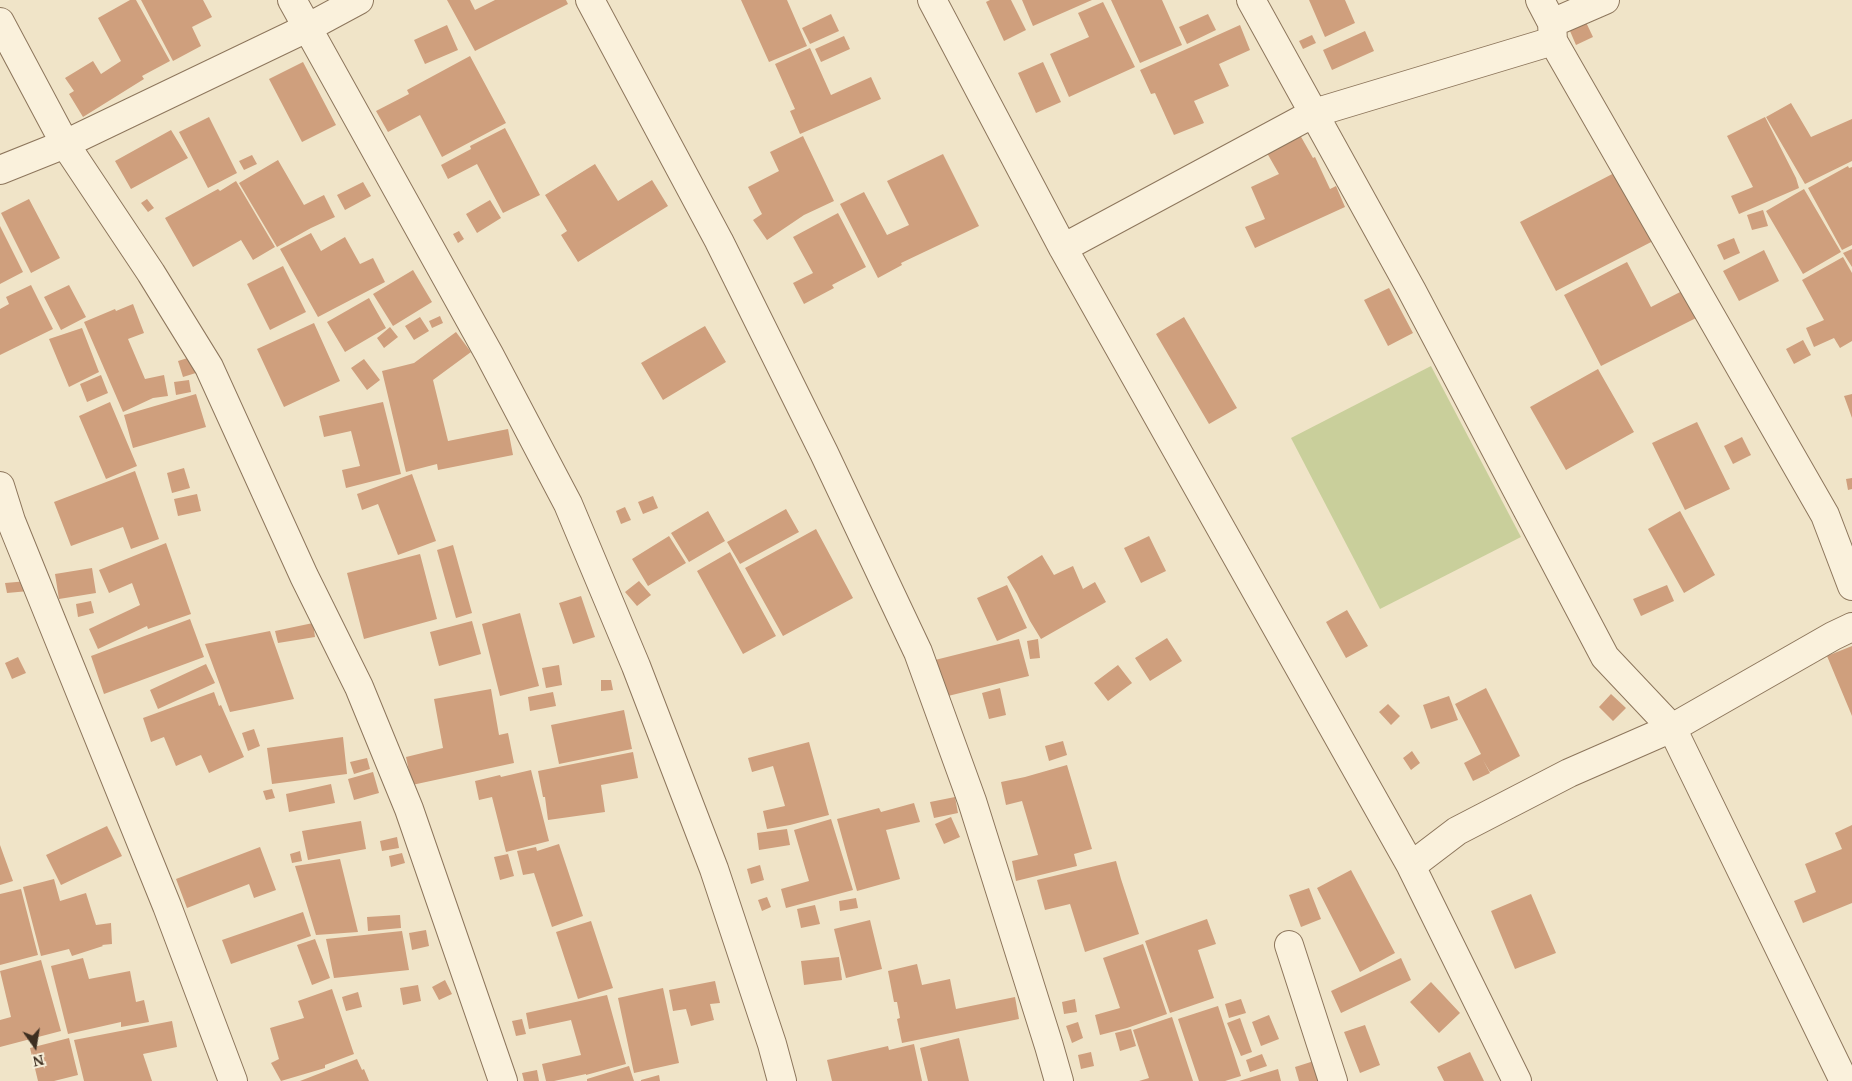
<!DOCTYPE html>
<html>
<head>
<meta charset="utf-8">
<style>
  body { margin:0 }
  #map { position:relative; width:1852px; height:1081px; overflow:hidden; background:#f0e4c8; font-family:"Noto Serif",serif }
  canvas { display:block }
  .north { position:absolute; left:10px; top:1021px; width:50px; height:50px; -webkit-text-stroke:4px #f7eed8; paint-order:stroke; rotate:167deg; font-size:14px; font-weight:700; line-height:20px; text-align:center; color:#3d2e20 }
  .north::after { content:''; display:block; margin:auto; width:18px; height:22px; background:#3d2e20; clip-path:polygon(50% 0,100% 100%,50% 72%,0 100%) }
</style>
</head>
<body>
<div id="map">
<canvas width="1852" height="1081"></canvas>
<div class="north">N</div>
</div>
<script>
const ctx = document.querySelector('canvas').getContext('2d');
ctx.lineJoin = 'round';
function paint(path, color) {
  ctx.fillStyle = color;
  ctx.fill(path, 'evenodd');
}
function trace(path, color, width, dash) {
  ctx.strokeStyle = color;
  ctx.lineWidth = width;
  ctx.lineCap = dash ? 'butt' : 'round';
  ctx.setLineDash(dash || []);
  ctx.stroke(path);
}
const green = new Path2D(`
  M1431,366L1521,537L1380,609L1291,438Z`);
const building = new Path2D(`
  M130,0H136L170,61L142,76L144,79L83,117L69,94L74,91L65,78L93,61L101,74L121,61L98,18Z
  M141,0H203L212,17L192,27L201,46L173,61Z
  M447,0H470L475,10L495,0H566L568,4L475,51Z
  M741,0H787L807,46L769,62Z
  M990,0H1011L1026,30L1004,41L986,2Z
  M1022,0H1092L1033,26Z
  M1111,0H1162L1182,45L1140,63Z
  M1309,0H1345L1355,23L1325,37Z
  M1103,2L1135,67L1069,97L1050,54L1089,37L1078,13Z
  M831,14L839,31L810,44L802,28Z
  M1208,14L1216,30L1187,44L1179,27Z
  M1583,16L1593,37L1576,45L1567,24Z
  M447,25L458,50L425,64L414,40Z
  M1240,25L1250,50L1219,64L1229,86L1194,101L1204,123L1174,135L1155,93L1151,94L1140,70Z
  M1365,31L1374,51L1332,70L1323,50Z
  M1312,35L1316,43L1303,49L1299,41Z
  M844,36L850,49L821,62L815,49Z
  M810,48L831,95L871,77L881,99L800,134L790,111L795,109L775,64Z
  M470,56L506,123L442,157L420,115L388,132L376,111L409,94L407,90Z
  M303,62L336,125L302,142L269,79Z
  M1043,62L1061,102L1036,113L1018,73Z
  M1791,103L1811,137L1852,119V161L1805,184L1766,117Z
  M209,117L237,173L208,188L179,132Z
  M1765,117L1796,178L1799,188L1739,214L1731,196L1753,187L1727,136Z
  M505,128L540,195L503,213L477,164L448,179L441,165L471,149L470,146Z
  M171,130L188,158L131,189L115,161Z
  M1300,135L1313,158L1315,157L1330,189L1336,186L1345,207L1255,248L1245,227L1265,219L1251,187L1279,174L1267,153Z
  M803,136L834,201L804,215L767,240L753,220L762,214L748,187L779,171L770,152Z
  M943,154L979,226L901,263L902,265L878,278L840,204L864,192L887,235L909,225L887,181Z
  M252,155L257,164L244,170L239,161Z
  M278,160L304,205L324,195L335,217L311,228L277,247L239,183Z
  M595,164L618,201L652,180L668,206L578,262L561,235L567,231L545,195Z
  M1848,166L1849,168L1852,167V245L1842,250L1808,188Z
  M1620,170L1657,239L1556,291L1520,222Z
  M236,181L275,247L253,260L241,240L193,267L165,218L218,189L220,191Z
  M363,182L371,196L345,210L337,195Z
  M1804,189L1841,252L1803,274L1766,211Z
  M29,199L60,258L31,273L1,213Z
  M147,199L154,208L148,212L141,203Z
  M490,200L501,218L477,233L466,214Z
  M1763,210L1768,226L1752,230L1747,215Z
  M838,213L866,267L832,285L834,288L804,304L793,283L813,273L793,237Z
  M0,226L23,272L0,284Z
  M459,231L464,239L458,243L453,234Z
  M311,233L321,251L345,237L360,264L373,258L385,282L318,317L280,249Z
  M1734,238L1740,253L1724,260L1717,245Z
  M1852,249V267L1843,253Z
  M1764,250L1779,281L1739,301L1723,271Z
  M1843,257L1852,273V341L1840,348L1834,338L1814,347L1806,328L1824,320L1802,280Z
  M1627,262L1651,307L1684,290L1698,317L1601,366L1564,295Z
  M283,266L306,312L270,330L247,284Z
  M413,270L432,302L393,326L373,294Z
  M31,285L53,329L0,355V309L9,304L6,297Z
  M69,285L86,317L61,330L44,297Z
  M1389,288L1413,333L1388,346L1364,300Z
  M369,298L386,328L345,352L327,322Z
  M133,304L144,333L128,339L145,379L164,375L168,396L153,398L123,412L84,322L115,309L116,311Z
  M440,316L443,323L432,328L429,321Z
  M420,317L429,331L414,340L405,326Z
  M1184,317L1237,408L1209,424L1156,334Z
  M314,323L340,381L284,407L257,349Z
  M705,326L726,362L663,400L641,363Z
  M390,327L398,337L384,348L377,338Z
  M82,328L99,372L69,387L49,339Z
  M456,332L471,352L433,380L448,441L508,429L513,455L438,470L437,464L406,472L382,371L414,363Z
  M1803,340L1811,355L1794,364L1786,349Z
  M194,356L199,372L183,377L178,361Z
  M364,359L380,380L367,390L351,368Z
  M1598,369L1634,432L1566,470L1530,407Z
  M101,375L108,393L87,402L80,384Z
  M189,380L191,392L176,395L174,382Z
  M196,394L206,427L133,448L124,415Z
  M1852,394V418L1844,396Z
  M110,402L137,466L106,479L79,416Z
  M383,402L401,474L346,488L342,470L360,466L351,431L324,437L319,416Z
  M1697,422L1730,489L1685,510L1652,443Z
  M1742,437L1751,455L1733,464L1724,446Z
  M184,468L190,488L172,493L167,473Z
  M135,471L159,539L131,549L123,527L71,546L54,502Z
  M412,474L436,541L398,555L378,504L362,510L357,494Z
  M1852,478V489L1848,490L1846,479Z
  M197,494L201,511L178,516L174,499Z
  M653,496L658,508L643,514L638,502Z
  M625,507L631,520L621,524L616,511Z
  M786,509L799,532L740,564L727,542Z
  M708,511L725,541L689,562L671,533Z
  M1680,511L1715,575L1684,593L1648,529Z
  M816,529L853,598L783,636L745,568Z
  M669,536L686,563L648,586L632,559Z
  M1149,536L1166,571L1141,583L1124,548Z
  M166,543L191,614L148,629L147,626L98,649L89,629L140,605L132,583L109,593L99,570Z
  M453,545L472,613L456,618L437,550Z
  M730,552L776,636L743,654L697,571Z
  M420,554L437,619L364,639L347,573Z
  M1042,555L1054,575L1073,566L1083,589L1095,582L1106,602L1041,639L1030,621L1017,594L1007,577Z
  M92,568L96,593L59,599L55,574Z
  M28,581L29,591L7,593L5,583Z
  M639,581L651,595L637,606L625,592Z
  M1007,585L1027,628L997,641L977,598Z
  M1667,585L1674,601L1641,616L1633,599Z
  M581,596L595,637L573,644L559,603Z
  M91,601L94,613L78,617L76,604Z
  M1347,610L1368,646L1346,658L1326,622Z
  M520,613L539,686L500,696L482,624Z
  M190,619L204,657L104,694L91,656Z
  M472,621L481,654L439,666L430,632Z
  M313,623L315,637L278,643L275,631Z
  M270,631L294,699L230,712L205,644Z
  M1167,638L1182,661L1150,681L1135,658Z
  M1019,639L1029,676L944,697L935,660Z
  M1038,639L1040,658L1030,659L1027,641Z
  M1852,646V716L1827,656Z
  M18,657L26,673L12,679L5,663Z
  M206,664L215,683L158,709L150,690Z
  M559,665L562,685L546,688L542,668Z
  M1118,665L1132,683L1108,701L1094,683Z
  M601,680H611L613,690L601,691Z
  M1000,688L1006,715L989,719L982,693Z
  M1486,688L1520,756L1490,772L1483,760L1490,773L1473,781L1464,763L1481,754L1455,704Z
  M491,689L499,735L508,733L514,763L412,785L406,757L443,748L434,699Z
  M214,692L219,706L221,705L244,757L209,773L201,755L176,766L164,737L151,742L143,718Z
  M553,692L556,706L530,711L528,697Z
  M1611,694L1626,708L1613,721L1599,707Z
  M1449,696L1458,720L1431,729L1423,705Z
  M1388,704L1400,716L1391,725L1379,712Z
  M624,710L632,749L559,764L551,725Z
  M254,729L260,746L248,751L242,733Z
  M343,737L347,774L272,784L267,748Z
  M1063,741L1067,755L1049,761L1045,746Z
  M809,742L829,815L790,825L767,829L763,811L785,806L773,766L752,772L748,758Z
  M1412,751L1420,763L1411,770L1403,758Z
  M633,752L638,778L601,785L605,812L548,820L545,797H543L538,771Z
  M367,758L370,769L354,774L350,762Z
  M1067,765L1092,849L1074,854L1077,866L1016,881L1012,861L1038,855L1022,801L1006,805L1001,782L1025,777Z
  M531,770L549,841L506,852L492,797L479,800L475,781L500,775L501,777Z
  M373,772L379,793L354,800L348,779Z
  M331,784L335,803L289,812L286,794Z
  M272,789L275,798L266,800L263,791Z
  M955,797L958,813L934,818L930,802Z
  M914,803L920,822L886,830L900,879L857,891L837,819L879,808L881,812Z
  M951,817L960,837L944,844L935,824Z
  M831,819L853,890L786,908L781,889L809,881L794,830Z
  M361,821L366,849L308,860L302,831Z
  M1852,825V903L1803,923L1794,901L1816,892L1805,864L1842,849L1835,833Z
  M107,826L122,856L61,885L46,855Z
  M787,829L790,845L759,850L757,833Z
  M397,837L399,848L382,851L380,841Z
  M559,844L583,916L552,927L534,873L523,875L517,851L536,847L537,851Z
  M0,845L13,881L0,885Z
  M260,847L276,890L254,898L249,884L187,908L176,879Z
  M300,851L302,861L292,863L290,854Z
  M402,853L405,863L391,867L389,856Z
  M508,854L514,876L500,880L494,857Z
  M340,859L358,932L316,935L295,866Z
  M1116,861L1121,879L1139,934L1085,952L1070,904L1045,910L1037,880Z
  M760,865L764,880L751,884L747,869Z
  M1351,870L1395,953L1360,972L1317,888Z
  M54,879L60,901L86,893L96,925L111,923L112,944L102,945L103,946L72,956L69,949L41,956L23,887Z
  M1309,888L1321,919L1301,927L1289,895Z
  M21,889L38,955L0,965V894Z
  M1531,894L1556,953L1515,969L1491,911Z
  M767,897L771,907L762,911L758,900Z
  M856,898L858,908L840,911L839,901Z
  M815,905L820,924L801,928L797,909Z
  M303,912L311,936L231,964L222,940Z
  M400,915L401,928L368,931L367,917Z
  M1207,919L1216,944L1198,950L1214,998L1170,1013L1145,941Z
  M870,920L882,969L846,978L834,929Z
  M591,921L613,988L578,999L556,932Z
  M426,930L429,946L412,950L409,933Z
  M402,931L409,970L334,978L326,939Z
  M315,939L330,978L312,985L297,945Z
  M1143,944L1167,1014L1127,1028L1100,1035L1095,1015L1120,1008L1103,958Z
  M839,957L842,980L804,985L801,961Z
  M83,958L89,979L130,971L136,1002L144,1000L149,1022L121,1027V1022L68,1034L51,966Z
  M1401,958L1411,980L1341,1013L1331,991Z
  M41,960L61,1031L0,1047V1020L11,1017L0,971Z
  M917,964L922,985L950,979L956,1009L1015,997L1019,1019L902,1043L897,1019L900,1018L897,1002H894L888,971Z
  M445,980L452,994L439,1000L432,987Z
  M715,981L720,1003L710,1004L714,1020L691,1026L686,1009L673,1011L669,990Z
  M1431,982L1460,1013L1439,1033L1410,1002Z
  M418,985L421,1001L403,1005L400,988Z
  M663,988L679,1063L634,1073L618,998Z
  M332,989L354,1054L325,1065V1068L281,1081L271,1063L279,1059L270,1028L304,1018L298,1001Z
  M358,992L362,1007L346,1011L342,997Z
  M607,995L626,1064L586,1075V1074L554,1081H546L542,1064L581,1055L571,1020L529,1029L526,1013Z
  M1075,999L1077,1012L1064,1014L1062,1002Z
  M1241,999L1246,1013L1229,1018L1225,1004Z
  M1218,1006L1241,1076L1225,1081H1199L1178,1019Z
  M1269,1015L1279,1039L1261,1046L1252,1022Z
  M1172,1017L1193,1081H1139L1149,1078L1133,1030Z
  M1240,1018L1252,1052L1241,1056L1227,1023Z
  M522,1019L526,1034L516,1036L512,1021Z
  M172,1021L177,1047L143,1054L152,1081H84L74,1040Z
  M1078,1022L1083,1038L1072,1043L1066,1026Z
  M1365,1025L1380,1065L1360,1073L1344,1032Z
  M1131,1029L1136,1046L1120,1051L1115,1033Z
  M69,1038L78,1075L54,1081H38L30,1048Z
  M959,1038L969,1081H928L920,1048Z
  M914,1044L922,1081H832L827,1060L888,1046L889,1050Z
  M1091,1052L1094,1066L1081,1069L1078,1055Z
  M1470,1052L1484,1081H1444L1437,1067Z
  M1262,1054L1267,1066L1250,1072L1246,1060Z
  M357,1059L362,1070L364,1069L369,1081H300Z
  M1314,1061L1321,1081H1299L1295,1067Z
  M629,1066L634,1081H587V1079Z
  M1278,1069L1281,1081H1239Z
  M537,1070L539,1081H524L522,1073Z
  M659,1075L660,1081H641V1080Z`);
const minor = new Path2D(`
  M292,0L489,354L568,504L636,666L714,869L772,1044L782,1081
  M590,0L719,241L824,453L918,652L972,801L1049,1046L1059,1081
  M932,0L1063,248L1411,866L1517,1081
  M1251,0L1412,291L1605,657L1672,728L1844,1081
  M1540,0L1552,23L1553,41L1825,515L1852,586
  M0,22L65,144L151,273L209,367L304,576L359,687L409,809L503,1081
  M1552,23L1605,0
  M0,170L65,144L307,28L359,0
  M1063,248L1314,113L1553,41
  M0,486L11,521L167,906L233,1081
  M1411,866L1457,831L1569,773L1672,728L1833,636L1852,627
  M1289,945L1333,1081`);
paint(green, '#c9cf9b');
paint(building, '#cf9f7d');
trace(minor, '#8d765c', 30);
trace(minor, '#faf1dc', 28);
</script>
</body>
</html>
